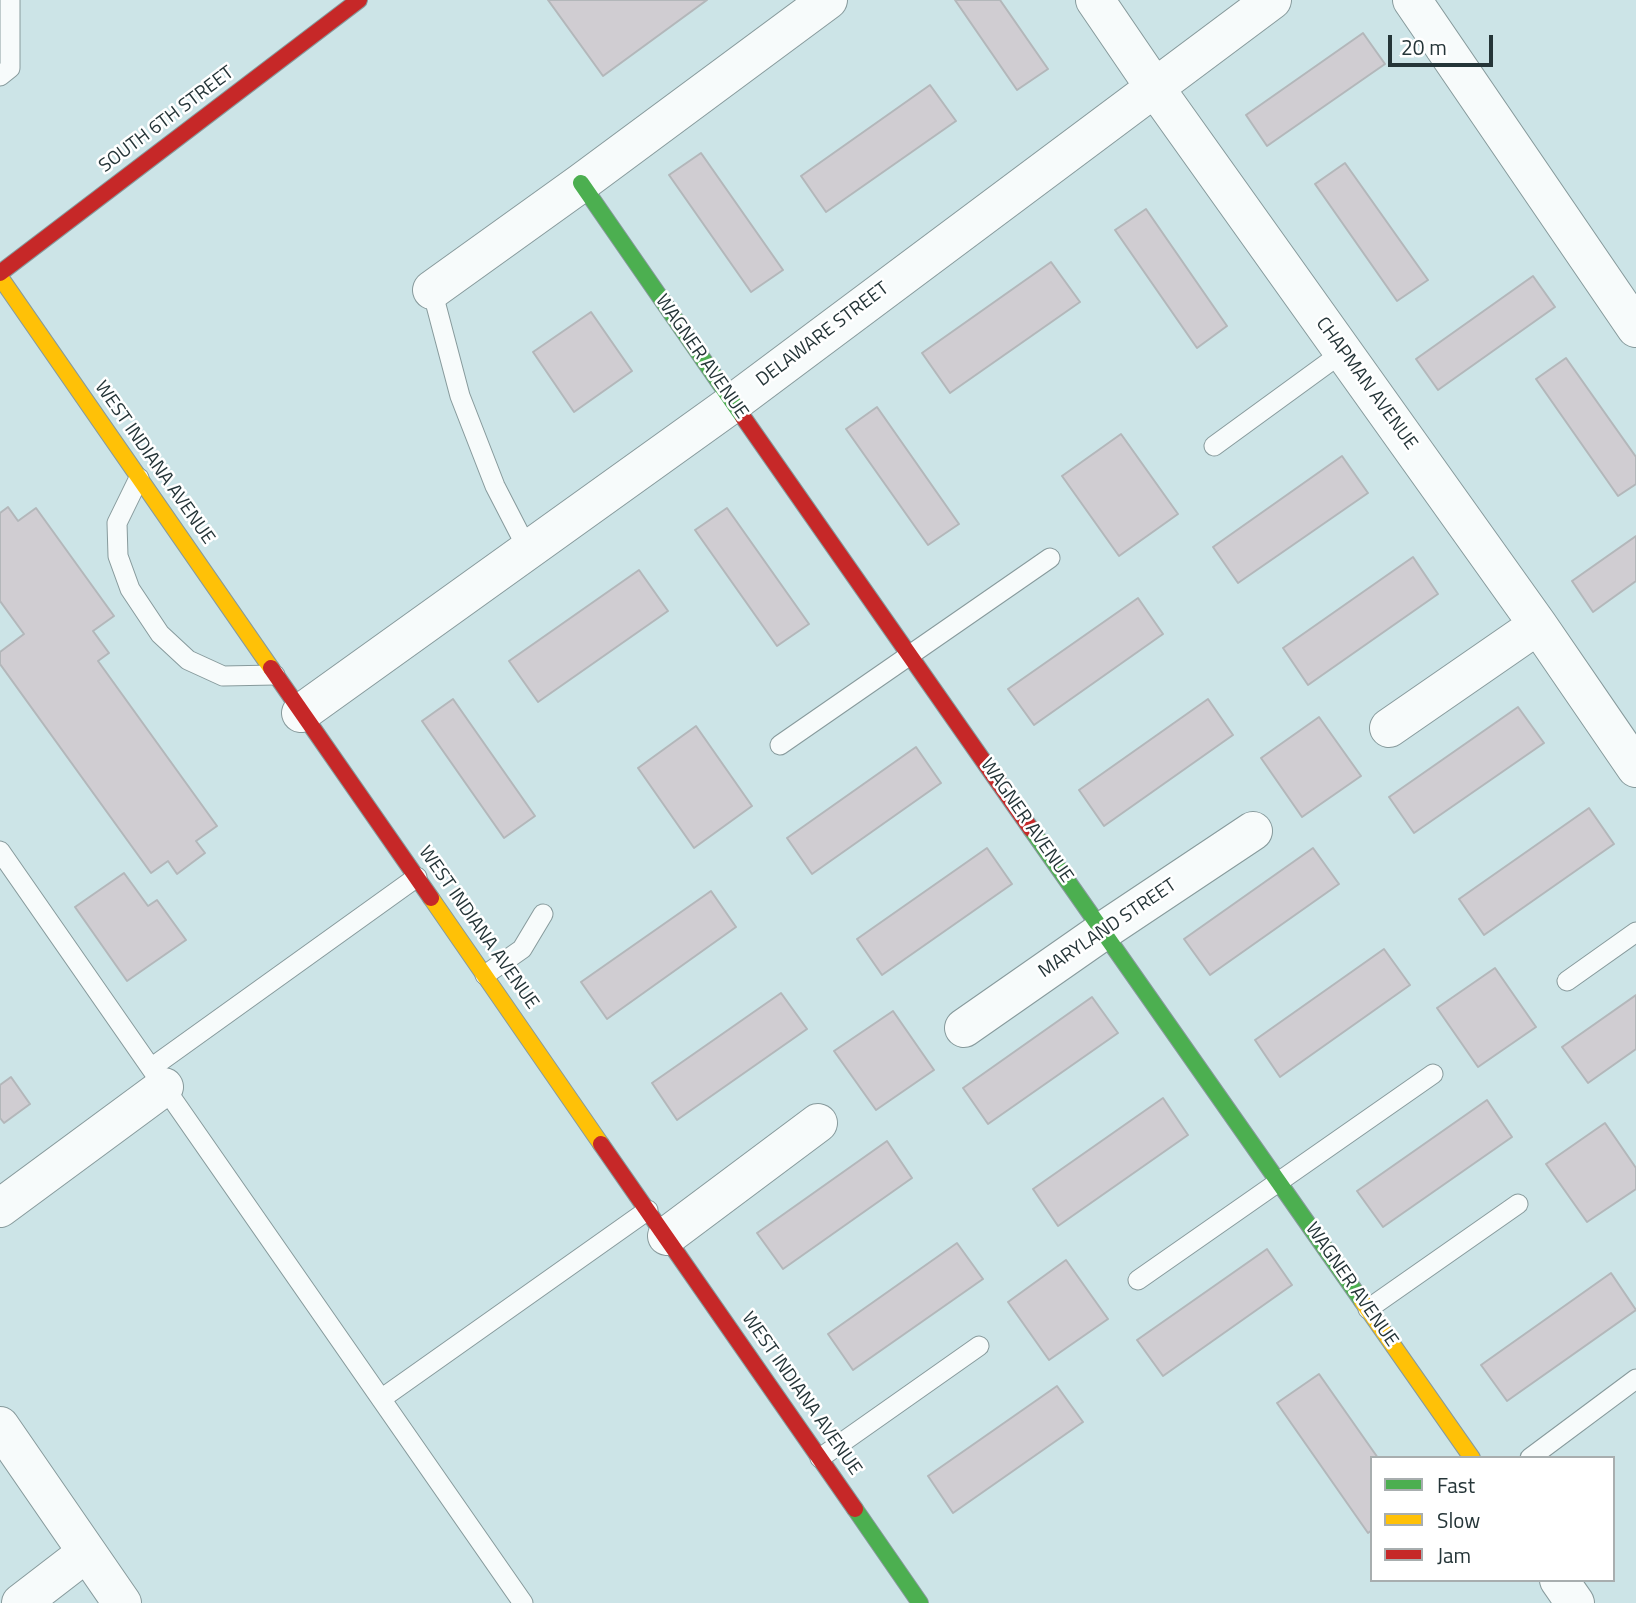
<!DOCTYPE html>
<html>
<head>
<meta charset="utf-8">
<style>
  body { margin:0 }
  #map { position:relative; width:1636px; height:1603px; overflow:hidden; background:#cce4e7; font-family:"Titillium Web",sans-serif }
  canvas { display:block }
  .legend { position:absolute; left:1370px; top:1456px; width:245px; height:126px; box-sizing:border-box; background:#fff; border:2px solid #a8aeaf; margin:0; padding:9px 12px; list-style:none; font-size:21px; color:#253538 }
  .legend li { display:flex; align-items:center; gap:14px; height:35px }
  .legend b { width:35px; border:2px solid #a8aeaf }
  .scale { position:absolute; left:1388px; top:35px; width:105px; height:32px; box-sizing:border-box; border:4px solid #253538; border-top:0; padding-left:9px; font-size:21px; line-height:24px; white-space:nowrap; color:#253538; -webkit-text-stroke:5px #fff; paint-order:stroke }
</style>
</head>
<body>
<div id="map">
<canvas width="1636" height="1603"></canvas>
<ul class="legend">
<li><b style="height:9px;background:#4caf50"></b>Fast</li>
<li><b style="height:9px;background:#ffc107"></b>Slow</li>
<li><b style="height:9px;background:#c62828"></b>Jam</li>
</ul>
<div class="scale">20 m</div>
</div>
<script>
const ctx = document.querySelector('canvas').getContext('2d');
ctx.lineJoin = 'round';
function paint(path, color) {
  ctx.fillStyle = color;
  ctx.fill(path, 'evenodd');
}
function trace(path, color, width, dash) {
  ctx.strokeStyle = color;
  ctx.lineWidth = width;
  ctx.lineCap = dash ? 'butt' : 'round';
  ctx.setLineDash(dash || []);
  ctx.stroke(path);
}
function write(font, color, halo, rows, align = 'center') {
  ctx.font = font + ' "Titillium Web",sans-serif';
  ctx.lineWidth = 5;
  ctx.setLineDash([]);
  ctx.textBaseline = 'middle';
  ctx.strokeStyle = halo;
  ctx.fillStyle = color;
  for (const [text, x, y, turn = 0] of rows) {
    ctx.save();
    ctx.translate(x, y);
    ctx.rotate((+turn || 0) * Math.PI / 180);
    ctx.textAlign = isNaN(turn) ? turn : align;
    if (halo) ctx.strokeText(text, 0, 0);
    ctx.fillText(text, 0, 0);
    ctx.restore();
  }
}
const building = new Path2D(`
  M548,0H707L603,76Z
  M955,0H1000L1048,69L1017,90Z
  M1363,33L1385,64L1267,146L1246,115Z
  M930,85L956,121L826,212L801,176Z
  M701,153L783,270L751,292L669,175Z
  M1345,163L1428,280L1397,301L1315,184Z
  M1146,209L1227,326L1197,348L1115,230Z
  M1051,262L1080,302L950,393L922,353Z
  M1533,276L1555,307L1438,390L1416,359Z
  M591,312L632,371L574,412L533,352Z
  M1566,358L1636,457V484L1618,496L1536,379Z
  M877,407L959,524L928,545L846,429Z
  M1121,434L1178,514L1119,556L1062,476Z
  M1342,456L1368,493L1238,583L1213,547Z
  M8,507L18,521L36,508L114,616L93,631L109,653L98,661L217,826L196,841L205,853L177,874L168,861L151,873L0,664V652L24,634L0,601V513Z
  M727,508L809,624L777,646L695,530Z
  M1636,536V581L1593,612L1572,581Z
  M1413,557L1438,594L1308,685L1283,648Z
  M639,570L668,611L538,702L509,661Z
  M1138,598L1163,634L1034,725L1008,689Z
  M453,699L535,816L504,838L422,721Z
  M1208,699L1233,735L1104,826L1079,790Z
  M1518,707L1544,743L1414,833L1389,797Z
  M1319,717L1361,776L1302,817L1261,758Z
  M696,726L752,806L694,848L638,768Z
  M916,747L941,783L812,874L787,838Z
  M1589,808L1614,844L1484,935L1459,899Z
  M987,848L1012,884L882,975L857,939Z
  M1313,848L1339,884L1210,975L1184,939Z
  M124,873L148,906L157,900L186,940L127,981L75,907Z
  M711,891L736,927L607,1019L581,982Z
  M1384,949L1410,985L1280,1077L1255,1040Z
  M1495,968L1536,1027L1478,1067L1437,1008Z
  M781,993L807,1029L677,1120L652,1083Z
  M1636,995V1049L1588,1083L1562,1047Z
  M1092,997L1118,1033L988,1124L963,1088Z
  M893,1011L934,1070L876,1110L834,1051Z
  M11,1077L30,1104L4,1123L0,1118V1085Z
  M1163,1098L1188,1135L1058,1226L1033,1189Z
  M1487,1100L1512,1137L1383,1227L1357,1191Z
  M1605,1123L1636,1168V1189L1587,1222L1546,1164Z
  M887,1141L912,1178L783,1269L757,1233Z
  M957,1243L983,1279L853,1370L828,1334Z
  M1267,1249L1292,1285L1163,1376L1137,1340Z
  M1066,1260L1108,1319L1049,1360L1008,1302Z
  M1611,1273L1636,1310L1507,1401L1481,1365Z
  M1319,1374L1378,1458H1372V1530L1368,1533L1277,1403Z
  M1057,1386L1083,1422L953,1513L928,1476Z`);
const lane = new Path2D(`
  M0,76L10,68V0
  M432,290L460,396L495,486L528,550
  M1214,446L1343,352
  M139,478L117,523L118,556L130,589L160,634L188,660L223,676L275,675
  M780,745L1050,558
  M0,851L523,1603
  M485,975L522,949L543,914
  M1567,981L1636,932
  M151,1068L417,877
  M1138,1280L1433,1074
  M1368,1309L1518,1204
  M381,1399L648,1210
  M820,1458L979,1346
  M1530,1458L1636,1379`);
const street = new Path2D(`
  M1095,0L1155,88L1538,625L1636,768
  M1412,0L1636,328
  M432,290L581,183L828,0
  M301,713L733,403L1272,0
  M1389,728L1538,625
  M964,1028L1103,931L1253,831
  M0,1208L164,1087
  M667,1236L818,1123
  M0,1426L122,1603
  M1559,1580L1575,1603
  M21,1603L86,1553`);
const fast = new Path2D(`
  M581,183L743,417
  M1031,829L1362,1301
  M855,1509L920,1603`);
const slow = new Path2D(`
  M0,277L271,668
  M431,898L601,1144
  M1362,1301L1472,1458`);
const jam = new Path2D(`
  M0,273L359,0
  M743,417L1031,829
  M271,668L431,898
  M601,1144L855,1509`);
const streetNames = [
  ["SOUTH 6TH STREET",167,120,-37],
  ["DELAWARE STREET",823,335,-37],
  ["WAGNER AVENUE",701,357,55],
  ["CHAPMAN AVENUE",1366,384,54],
  ["WEST INDIANA AVENUE",154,463,55],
  ["WAGNER AVENUE",1026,821,55],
  ["WEST INDIANA AVENUE",478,928,55],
  ["MARYLAND STREET",1108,929,-34],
  ["WAGNER AVENUE",1351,1285,55],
  ["WEST INDIANA AVENUE",801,1394,55]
];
paint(building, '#d0cdd2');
trace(building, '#b3b7ba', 2);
trace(lane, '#879a9c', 21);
trace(street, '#879a9c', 40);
trace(fast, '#879a9c', 18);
trace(slow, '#879a9c', 18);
trace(jam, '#879a9c', 18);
trace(lane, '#f7fbfb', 19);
trace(street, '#f7fbfb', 38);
trace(fast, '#4caf50', 16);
trace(slow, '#ffc107', 16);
trace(jam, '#c62828', 16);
write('19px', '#253538', '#fff', streetNames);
</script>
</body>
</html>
